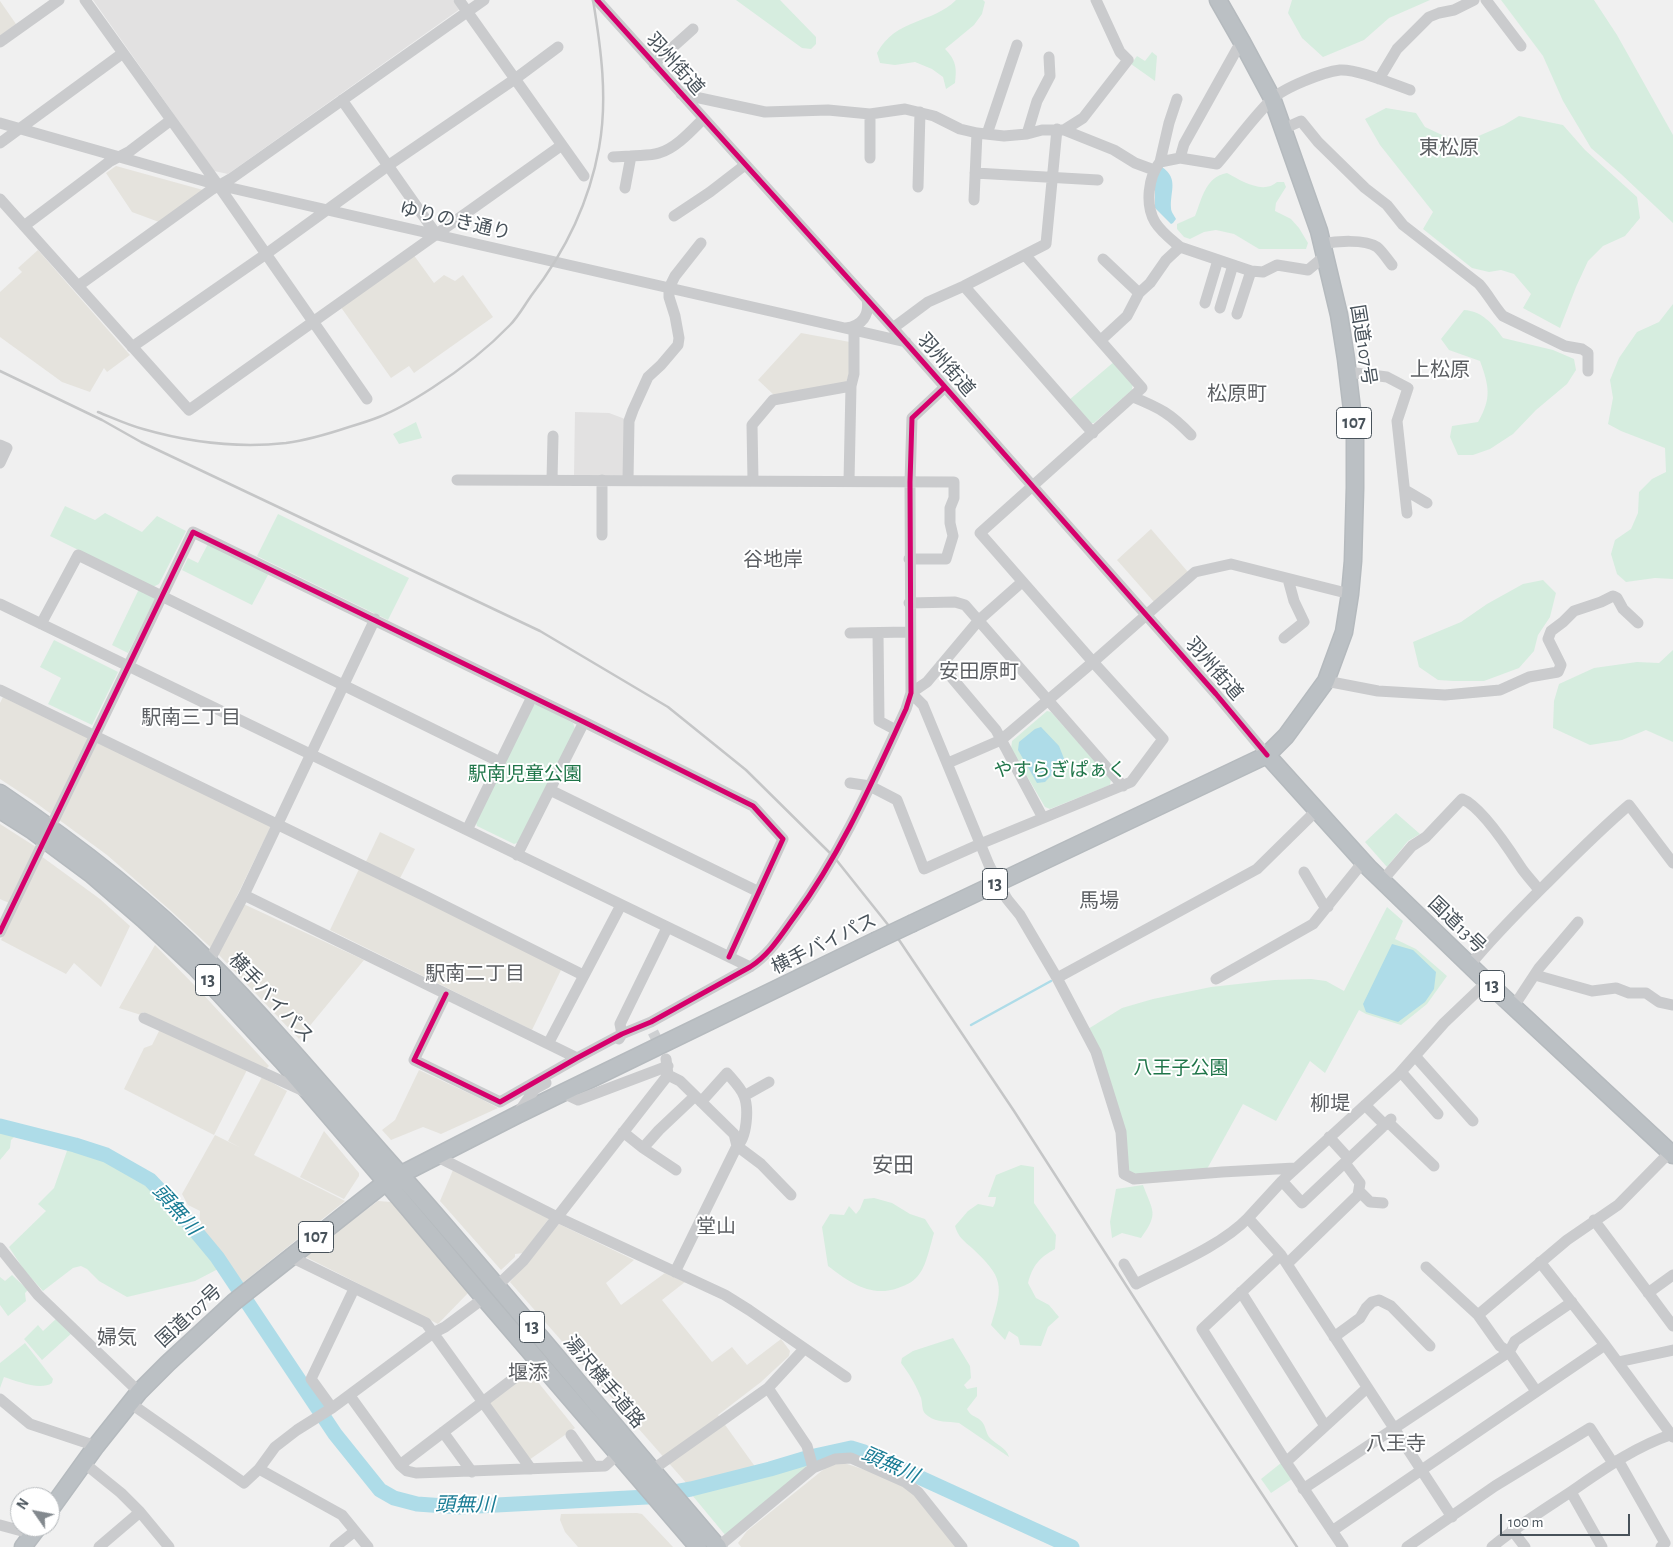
<!DOCTYPE html>
<html>
<head>
<meta charset="utf-8">
<style>
  body { margin:0 }
  #map { position:relative; width:1673px; height:1547px; overflow:hidden; background:#f0f0f0; font-family:"Alegreya Sans",sans-serif }
  canvas { display:block }
  .north { position:absolute; left:10px; top:1487px; width:50px; height:50px; box-sizing:border-box; background:#fff; border:1px solid #b6babd; border-radius:50%; rotate:303deg; font-size:14px; font-weight:700; line-height:20px; text-align:center; color:#48525a }
  .north::after { content:''; display:block; margin:auto; width:18px; height:22px; background:#83898e; clip-path:polygon(50% 0,100% 100%,50% 72%,0 100%) }
  .scale { position:absolute; left:1500px; top:1514px; width:130px; height:22px; box-sizing:border-box; border:2px solid #48525a; border-top:0; padding-left:6px; font-size:15px; line-height:18px; white-space:nowrap; color:#48525a; -webkit-text-stroke:4px #fff; paint-order:stroke }
</style>
</head>
<body>
<div id="map">
<canvas width="1673" height="1547"></canvas>
<div class="north">N</div>
<div class="scale">100 m</div>
</div>
<script>
const ctx = document.querySelector('canvas').getContext('2d');
ctx.lineJoin = 'round';
function paint(path, color) {
  ctx.fillStyle = color;
  ctx.fill(path, 'evenodd');
}
function trace(path, color, width, dash) {
  ctx.strokeStyle = color;
  ctx.lineWidth = width;
  ctx.lineCap = dash ? 'butt' : 'round';
  ctx.setLineDash(dash || []);
  ctx.stroke(path);
}
function write(font, color, halo, rows, align = 'center') {
  ctx.font = font + ' "Alegreya Sans","Noto Sans JP",sans-serif';
  ctx.lineWidth = 4;
  ctx.setLineDash([]);
  ctx.textBaseline = 'middle';
  ctx.strokeStyle = halo;
  ctx.fillStyle = color;
  for (const [text, x, y, turn = 0] of rows) {
    ctx.save();
    ctx.translate(x, y);
    ctx.rotate((+turn || 0) * Math.PI / 180);
    ctx.textAlign = isNaN(turn) ? turn : align;
    if (halo) ctx.strokeText(text, 0, 0);
    ctx.fillText(text, 0, 0);
    ctx.restore();
  }
}
const commercial = new Path2D(`
  M0,1L16,24L0,36Z
  M116,166L203,190L159,222L132,212L106,173Z
  M38,250L130,355L107,372L104,368L90,392L62,382L0,337V292L22,272L18,268Z
  M413,254L434,283L444,275L455,281L463,275L493,317L414,373L409,366L391,378L340,306Z
  M801,333L850,342L851,368L846,383L774,395L758,380Z
  M1151,529L1188,572L1154,602L1117,560Z
  M3,697L271,826L235,900L364,960L299,1039L219,955L170,910L107,855L32,800L0,779V703Z
  M0,824L36,847L9,903L0,899Z
  M380,832L415,849L396,886L562,968L532,1030L330,930L359,869L362,870Z
  M41,856L100,899L130,926L101,987L74,963L66,974L1,940Z
  M155,945L200,991L269,1066L265,1070L180,1031L143,1012L141,1015L119,1008Z
  M160,1029L247,1070L214,1135L124,1089L144,1048L152,1045Z
  M419,1070L479,1098L498,1108L441,1134L423,1127L391,1140L382,1130L395,1120Z
  M262,1077L287,1091L254,1155L345,1201L240,1285L199,1232L200,1211L188,1205L182,1194L215,1135L241,1148L228,1141Z
  M324,1131L359,1173V1176L344,1199L300,1177Z
  M453,1170L550,1217L523,1253L515,1254V1257L501,1270L440,1201Z
  M378,1201L391,1202L468,1293L438,1324L304,1256Z
  M559,1224L634,1260L606,1283L621,1305L665,1273L685,1282L662,1300L712,1362L732,1347L747,1365L781,1339L790,1351L789,1356L761,1382L718,1415L756,1468L688,1485L510,1282Z
  M529,1371L575,1428L529,1460L488,1402Z
  M844,1463L875,1473L910,1488L958,1547H741L738,1543L747,1531L829,1465Z
  M637,1513L642,1514L673,1547H578L565,1532L560,1520L561,1514Z`);
const education = new Path2D(`
  M93,0H453L460,9L228,174L214,171Z
  M575,412L609,413L625,419L624,475H574Z`);
const green = new Path2D(`
  M736,0H780L816,37V44L811,49L802,48Z
  M956,0H983L985,2L982,14L974,25L945,49C956,60 957,68 955,83L946,89L943,77L932,69L915,62L895,65L880,63L877,53C896,18 932,24 956,0Z
  M1292,0H1430L1389,18L1364,40L1323,57L1302,38L1288,13Z
  M1501,0H1594L1617,35L1673,135V223L1621,174L1591,148L1563,101L1543,56Z
  M1152,52L1157,56L1155,81L1131,64L1137,56L1145,61Z
  M1386,108L1416,113L1425,127L1455,141L1474,138L1504,125L1519,116L1563,125L1585,150L1637,197L1640,218L1625,236L1603,246L1588,261L1576,287L1560,328L1523,308L1531,294L1514,274L1501,270L1489,272L1472,268L1423,229L1433,212L1380,145L1365,119Z
  M1227,173C1240,180 1263,195 1277,182H1284L1286,187L1276,203L1275,211L1291,219L1299,228L1308,243L1306,249H1259L1234,234L1216,230L1204,232L1190,239L1184,237L1177,229V224L1195,216C1202,199 1205,177 1227,173Z
  M1673,304V579L1655,578L1626,582L1617,574L1611,554L1615,540L1631,529L1638,513L1639,492L1652,479L1666,472L1665,448L1621,431L1608,424L1613,398L1610,380L1619,358L1637,332L1659,322Z
  M1464,310C1482,311 1493,324 1503,338L1553,350L1574,359L1576,370L1567,384L1536,410L1513,434L1490,449L1473,455H1458L1450,437L1452,426L1478,422C1492,398 1489,386 1480,361L1449,350L1441,339Z
  M1115,361L1133,383L1132,390L1094,423H1088L1069,400Z
  M416,422L422,438L399,444L393,434Z
  M65,506L95,520L105,513L142,532L157,516L186,531L159,584L153,587L50,536Z
  M278,514L409,578L388,620L257,556Z
  M209,542L269,573L252,605L182,570L188,558L198,563Z
  M1543,580L1556,593L1550,617L1538,635L1534,651L1519,668L1484,681H1453L1438,680L1419,667L1413,642L1461,622L1487,604L1523,584Z
  M139,589L156,597L128,653L112,645Z
  M54,640L118,672L92,725L48,704L61,678L40,667Z
  M1673,650V742L1646,730L1622,740L1590,745L1553,728L1554,701L1559,684L1594,668L1637,662L1659,663Z
  M536,704L573,723L575,729L520,842L514,844L477,826L475,820L530,707Z
  M1047,711L1051,712L1111,779L1110,785L1050,809L1045,807L1011,749L1012,741Z
  M1396,813L1420,834L1408,841L1387,867L1365,842Z
  M1387,907L1403,921L1395,939L1416,949L1447,976L1427,1004L1401,1025L1366,1014L1359,1010L1325,1073L1310,1061L1276,1121L1243,1104L1207,1169L1147,1175L1129,1173L1088,1029L1122,1008L1153,999L1211,987L1274,980L1311,979L1326,981L1344,991Z
  M0,1131L17,1134L11,1140L10,1148L0,1160Z
  M68,1148L99,1156L160,1195L178,1214L215,1262L218,1269L195,1281L127,1297L99,1281L87,1269L81,1266L73,1268L43,1291L24,1270L9,1247L46,1211L38,1204L54,1188Z
  M1021,1165L1034,1167V1203L1056,1235L1055,1249C1039,1258 1033,1265 1028,1283L1036,1298L1049,1305L1059,1317L1048,1327L1041,1346L1020,1345L1018,1337L1009,1331L1005,1340L991,1325C1004,1285 1003,1277 972,1248C964,1241 958,1237 955,1226L968,1211L978,1204L993,1207L995,1203L996,1197H988L996,1175Z
  M1143,1185C1153,1212 1159,1213 1141,1238L1122,1233L1112,1238L1110,1222L1116,1189Z
  M874,1198L892,1203L910,1214L925,1219L934,1233C931,1243 926,1266 920,1273C915,1281 907,1285 898,1288C871,1298 849,1282 828,1266L822,1227L830,1214L844,1215L849,1206L856,1214L860,1209L864,1199Z
  M12,1275L28,1290L25,1293L26,1301L8,1316L0,1305V1277L5,1281Z
  M57,1318L73,1332L42,1360L24,1339L38,1325L43,1331Z
  M953,1338L970,1366L971,1378L964,1385L967,1389L977,1387V1396L967,1409C971,1416 973,1415 979,1419C986,1424 985,1431 989,1437C996,1445 1006,1447 1009,1457L959,1423C948,1421 937,1423 928,1416C921,1412 923,1405 921,1398C917,1387 909,1373 901,1363L902,1358L913,1351Z
  M25,1343L53,1379L52,1383C40,1391 17,1381 4,1377L0,1388V1363Z
  M1281,1463L1292,1479L1271,1493L1261,1479Z
  M805,1464L807,1468L726,1536L692,1495Z`);
const water = new Path2D(`
  M1162,167C1179,179 1170,191 1171,208C1171,212 1174,215 1176,219L1173,223L1171,224L1155,208V176Z
  M1041,727L1059,746L1065,761L1045,782L1037,783L1018,750L1019,742L1035,729Z
  M1392,944L1413,950L1436,972L1434,989L1425,1002L1398,1022L1366,1012L1363,1004Z`);
const stream = new Path2D(`
  M971,1025L1051,981`);
const river = new Path2D(`
  M0,1126L75,1145L106,1155L150,1180L173,1204L217,1257L335,1434L380,1490L394,1498L417,1504L459,1507L647,1497L691,1489L770,1469L810,1457L851,1448L864,1452L1072,1547`);
const minorTunnel = new Path2D(`
  M989,865L1007,899
  M653,1032L662,1050`);
const minor = new Path2D(`
  M85,0L218,185L367,399
  M459,0L584,176
  M597,0L893,328L1216,694L1267,755
  M1486,0L1521,46
  M0,42L59,0
  M654,64L693,29
  M1379,79L1397,49L1429,17L1439,13L1454,10L1474,0
  M681,94L765,112L828,110L870,114L905,109L934,116L960,129L977,133L1004,136L1027,134L1042,130H1064L1114,150L1135,163L1154,170
  M342,100L436,234
  M870,114V158
  M0,123L218,185L906,342
  M1283,129L1301,121L1318,142L1365,188L1387,205L1403,225L1479,284C1488,294 1494,306 1503,316L1565,346L1582,349L1588,353V371
  M1064,130L1083,118L1128,60L1120,52L1096,0
  M987,134L1017,45
  M1027,134L1037,101L1050,76L1049,57
  M0,143L123,53
  M613,157L631,156
  M1180,158L1184,144L1237,49L1244,45
  M1160,162L1169,123L1177,99
  M975,173L1098,180
  M918,187L920,112
  M625,188L631,156C640,155 650,156 659,153C676,148 691,131 703,119
  M0,199L189,410L562,145
  M974,200L977,133
  M674,216L710,192L745,165
  M24,226L109,162L130,151L171,120
  M1322,244C1336,241 1365,239 1377,247C1382,251 1388,260 1392,265
  M1180,247L1251,271L1263,272L1277,265L1308,270L1326,255
  M1103,259L1139,293
  M78,286L211,190L232,178L484,0
  M964,286L1093,433
  M1205,303L1218,260
  M1220,308L1233,265
  M1237,314L1251,271
  M846,328C862,326 870,315 867,299
  M893,328L928,302L964,286L1046,244L1057,129
  M1101,340L1127,316L1139,293L1150,283L1166,260L1180,247C1172,240 1161,232 1155,222C1145,205 1148,177 1160,162L1180,158L1217,164C1235,143 1251,120 1271,100C1283,88 1323,72 1340,70C1358,69 1392,84 1410,90
  M132,347L266,254L389,165L515,79L558,47
  M1348,372L1387,377L1408,388L1397,421L1407,513
  M1133,397C1160,408 1171,414 1191,435
  M0,445L7,448L0,463
  M457,480L954,482V498L950,508V523L953,536L946,559H909
  M552,480L553,436
  M628,480L629,421L633,410L648,377L661,365L678,345L679,338L675,316L669,297V288L675,276L701,243
  M753,480L752,425L773,400L851,386
  M849,481L851,386L854,374V331
  M1405,490L1427,503
  M602,535V480
  M909,603L955,602L965,605L1123,786
  M0,604L750,967
  M41,624L78,555L500,762
  M850,633L909,632
  M878,633L879,721L896,730
  M1284,638L1304,622L1294,601L1288,579
  M941,665L996,730L1043,818
  M1326,681L1378,691L1445,695L1500,690L1529,677L1558,672L1561,665L1548,639L1551,631L1563,622L1574,611L1601,602L1613,596L1617,598L1623,609L1638,623
  M0,690L423,895L583,975
  M911,693L923,705L989,865
  M911,693L927,682L979,620L1022,582
  M948,763L1001,740L1093,662L1195,572L1231,564L1350,594
  M850,783L870,786L897,800L924,869L980,844L1131,782L1163,739L1093,662L980,533L1142,388L1025,255
  M550,790L759,892
  M467,830L532,697
  M517,855L584,722
  M1304,872L1323,904L1328,907
  M1382,881L1412,846L1426,837L1462,799C1481,806 1509,849 1520,866C1525,874 1533,882 1539,890
  M244,895L577,1058
  M1007,899L1020,915L1057,978L1096,1052L1121,1132L1124,1174L1134,1179L1222,1172L1295,1168
  M0,932L193,532L584,722L753,806L783,839L729,957
  M208,960L213,954L244,895L375,619
  M1470,965C1496,933 1525,905 1554,876C1578,852 1602,828 1629,805L1673,863
  M1535,975L1592,991L1616,988L1629,993H1646L1659,1002L1673,1005
  M1057,978L1257,869L1317,810
  M1216,979L1313,924L1363,862
  M446,994L414,1060L500,1102L577,1058L622,1034L651,1022L750,967C770,954 781,935 795,916C842,852 873,780 906,709L911,693L910,482L912,418L945,387
  M1514,1006L1539,968L1578,922
  M144,1018L308,1093
  M619,1039L622,1034L620,1024L667,928
  M548,1044L621,905
  M1415,1056L1473,1121
  M1401,1072L1438,1114
  M668,1075L680,1081L734,1134L737,1146L675,1272
  M563,1093L578,1100L668,1066
  M744,1096L769,1082
  M701,1102L727,1073C733,1080 741,1088 744,1096C749,1108 747,1138 737,1146L761,1164L791,1195
  M1365,1105L1385,1125
  M518,1113L535,1089L546,1083
  M1388,1122L1434,1166
  M623,1132L643,1148L659,1130L695,1096
  M1329,1137L1349,1159
  M643,1148L676,1170
  M436,1156L557,1217L725,1295L749,1310L846,1377
  M1282,1181L1302,1203L1391,1119
  M1359,1191L1370,1202L1383,1203
  M1594,1220L1673,1326
  M0,1248L38,1295L139,1392
  M1281,1255L1202,1329L1286,1462L1343,1547
  M291,1257L426,1323L531,1469
  M1540,1262L1605,1345L1673,1437
  M1124,1264L1136,1284C1171,1266 1221,1246 1248,1218
  M1287,1264L1358,1195L1360,1183L1345,1163
  M1426,1267L1478,1315L1500,1346L1509,1352L1536,1391
  M497,1286L523,1261L668,1075L666,1059
  M1241,1292L1325,1426
  M1648,1293L1673,1275
  M1478,1315L1567,1240L1618,1205L1670,1152
  M1334,1337L1360,1318L1366,1308L1372,1302L1379,1300L1391,1306L1430,1346
  M1618,1362L1673,1350
  M350,1396L400,1465L407,1471L416,1473L605,1466L618,1454
  M0,1399L30,1424L96,1446
  M130,1403L244,1483L259,1469L275,1447L297,1430L332,1408L433,1333L445,1327L484,1298
  M332,1408L311,1379L354,1289
  M443,1432L472,1472
  M571,1435L593,1466
  M1618,1460L1665,1543L1661,1547
  M1286,1462L1367,1388
  M84,1463L121,1493L140,1512L169,1547
  M400,1465L538,1360
  M813,1468L835,1459L851,1458L905,1482L918,1492L962,1547
  M259,1469L342,1515L368,1547
  M652,1470L768,1388L804,1349
  M1303,1489L1509,1352L1515,1341L1572,1302
  M1571,1492L1602,1547
  M1452,1517L1281,1255L1248,1218L1282,1181L1399,1074L1444,1023L1487,982
  M0,1525L33,1534
  M1512,1530L1525,1547
  M1332,1531L1605,1345
  M99,1547L140,1512
  M335,1547L355,1531
  M718,1547L813,1468L807,1446L768,1388
  M1407,1547L1495,1486L1590,1428L1613,1463
  M1492,1547C1517,1526 1545,1509 1572,1491C1604,1469 1636,1446 1673,1434`);
const highway = new Path2D(`
  M1267,755L1369,868L1487,982L1673,1155
  M0,793C74,843 145,897 208,961C270,1023 326,1090 384,1156C498,1284 606,1417 718,1547
  M0,810L33,831L91,874L143,919L196,968L283,1062L386,1182L484,1298L698,1547
  M913,923L1267,755L1286,736L1326,681L1344,632L1350,594L1353,561L1355,488V435L1346,359L1339,315L1319,231L1272,98L1242,42L1218,0
  M50,1510L96,1446L139,1392L168,1363L234,1302L386,1182L517,1115L875,941
  M23,1547L38,1527`);
const rail = new Path2D(`
  M0,371L102,420L141,442L540,631L668,707L746,770L834,857L893,931L1014,1111L1196,1394L1297,1547
  M98,412C113,418 128,425 143,429C188,442 239,448 286,443C308,440 328,434 349,427C359,424 369,421 379,417C397,410 415,399 432,388C460,370 486,350 510,325C518,317 524,306 531,296C565,252 589,203 599,148C608,99 601,48 593,0`);
const highwayBridge = new Path2D(`
  M875,941L913,923`);
const cycleway = new Path2D(`
  M597,0L893,328L1216,694L1267,755
  M0,932L193,532L584,722L753,806L783,839L729,957
  M446,994L414,1060L500,1102L577,1058L622,1034L651,1022L750,967C770,954 781,935 795,916C842,852 873,780 906,709L911,693L910,482L912,418L945,387`);
const shields = [
  [1354,423,35],
  [995,884,25],
  [208,980,25],
  [1492,986,25],
  [316,1237,35],
  [532,1327,25]
];
const shieldNames = [
  ["107",1354,423],
  ["13",995,884],
  ["13",208,980],
  ["13",1492,986],
  ["107",316,1237],
  ["13",532,1327]
];
const streetNames = [
  ["羽州街道",675,64,48],
  ["ゆりのき通り",455,221,13],
  ["国道107号",1363,345,81],
  ["羽州街道",946,365,49],
  ["羽州街道",1214,669,49],
  ["国道13号",1457,925,44],
  ["横手バイパス",824,944,-26],
  ["横手バイパス",271,998,47],
  ["国道107号",189,1316,-43],
  ["湯沢横手道路",604,1382,50]
];
const parkNames = [
  ["やすらぎぱぁく",1060,770],
  ["駅南児童公園",525,774],
  ["八王子公園",1181,1068]
];
const neighbourhoodNames = [
  ["東松原",1449,148],
  ["上松原",1440,370],
  ["松原町",1237,394],
  ["谷地岸",773,560],
  ["安田原町",979,672],
  ["駅南三丁目",191,718],
  ["馬場",1099,901],
  ["駅南二丁目",475,974],
  ["柳堤",1330,1104],
  ["堂山",716,1227],
  ["婦気",117,1338],
  ["堰添",528,1373],
  ["八王寺",1396,1444]
];
const waterNames = [
  ["頭無川",176,1210,48],
  ["頭無川",890,1465,24],
  ["頭無川",465,1505]
];
const quarterNames = [
  ["安田",893,1166]
];
paint(commercial, '#e5e3dd');
paint(education, '#e2e1e1');
paint(green, '#d6eddf');
paint(water, '#aedce8');
trace(stream, '#aedce8', 2.5);
trace(river, '#aedce8', 15);
trace(minorTunnel, '#ced0d2', 11, [11, 5.5]);
trace(highway, '#b5babe', 19);
trace(minor, '#cacbcd', 11);
trace(highway, '#bbc0c4', 16);
trace(rail, '#c5c6c7', 2.5);
trace(highwayBridge, '#b5babe', 19, []);
trace(highwayBridge, '#bbc0c4', 16);
trace(cycleway, '#d6006c', 5);
for (const [x, y, w] of shields) {
  const box = new Path2D();
  box.roundRect(x - w / 2, y - 15.5, w, 31, 4);
  ctx.fillStyle = '#fff';
  ctx.fill(box);
  trace(box, '#48525a', 1);
}
write('bold 18px', '#48525a', null, shieldNames);
write('19px', '#48525a', '#fff', streetNames);
write('19px', '#1f7549', '#fff', parkNames);
write('20px', '#5c5f63', '#fff', neighbourhoodNames);
write('italic 20px', '#197c95', '#fff', waterNames);
write('21px', '#5c5f63', '#fff', quarterNames);
</script>
</body>
</html>
